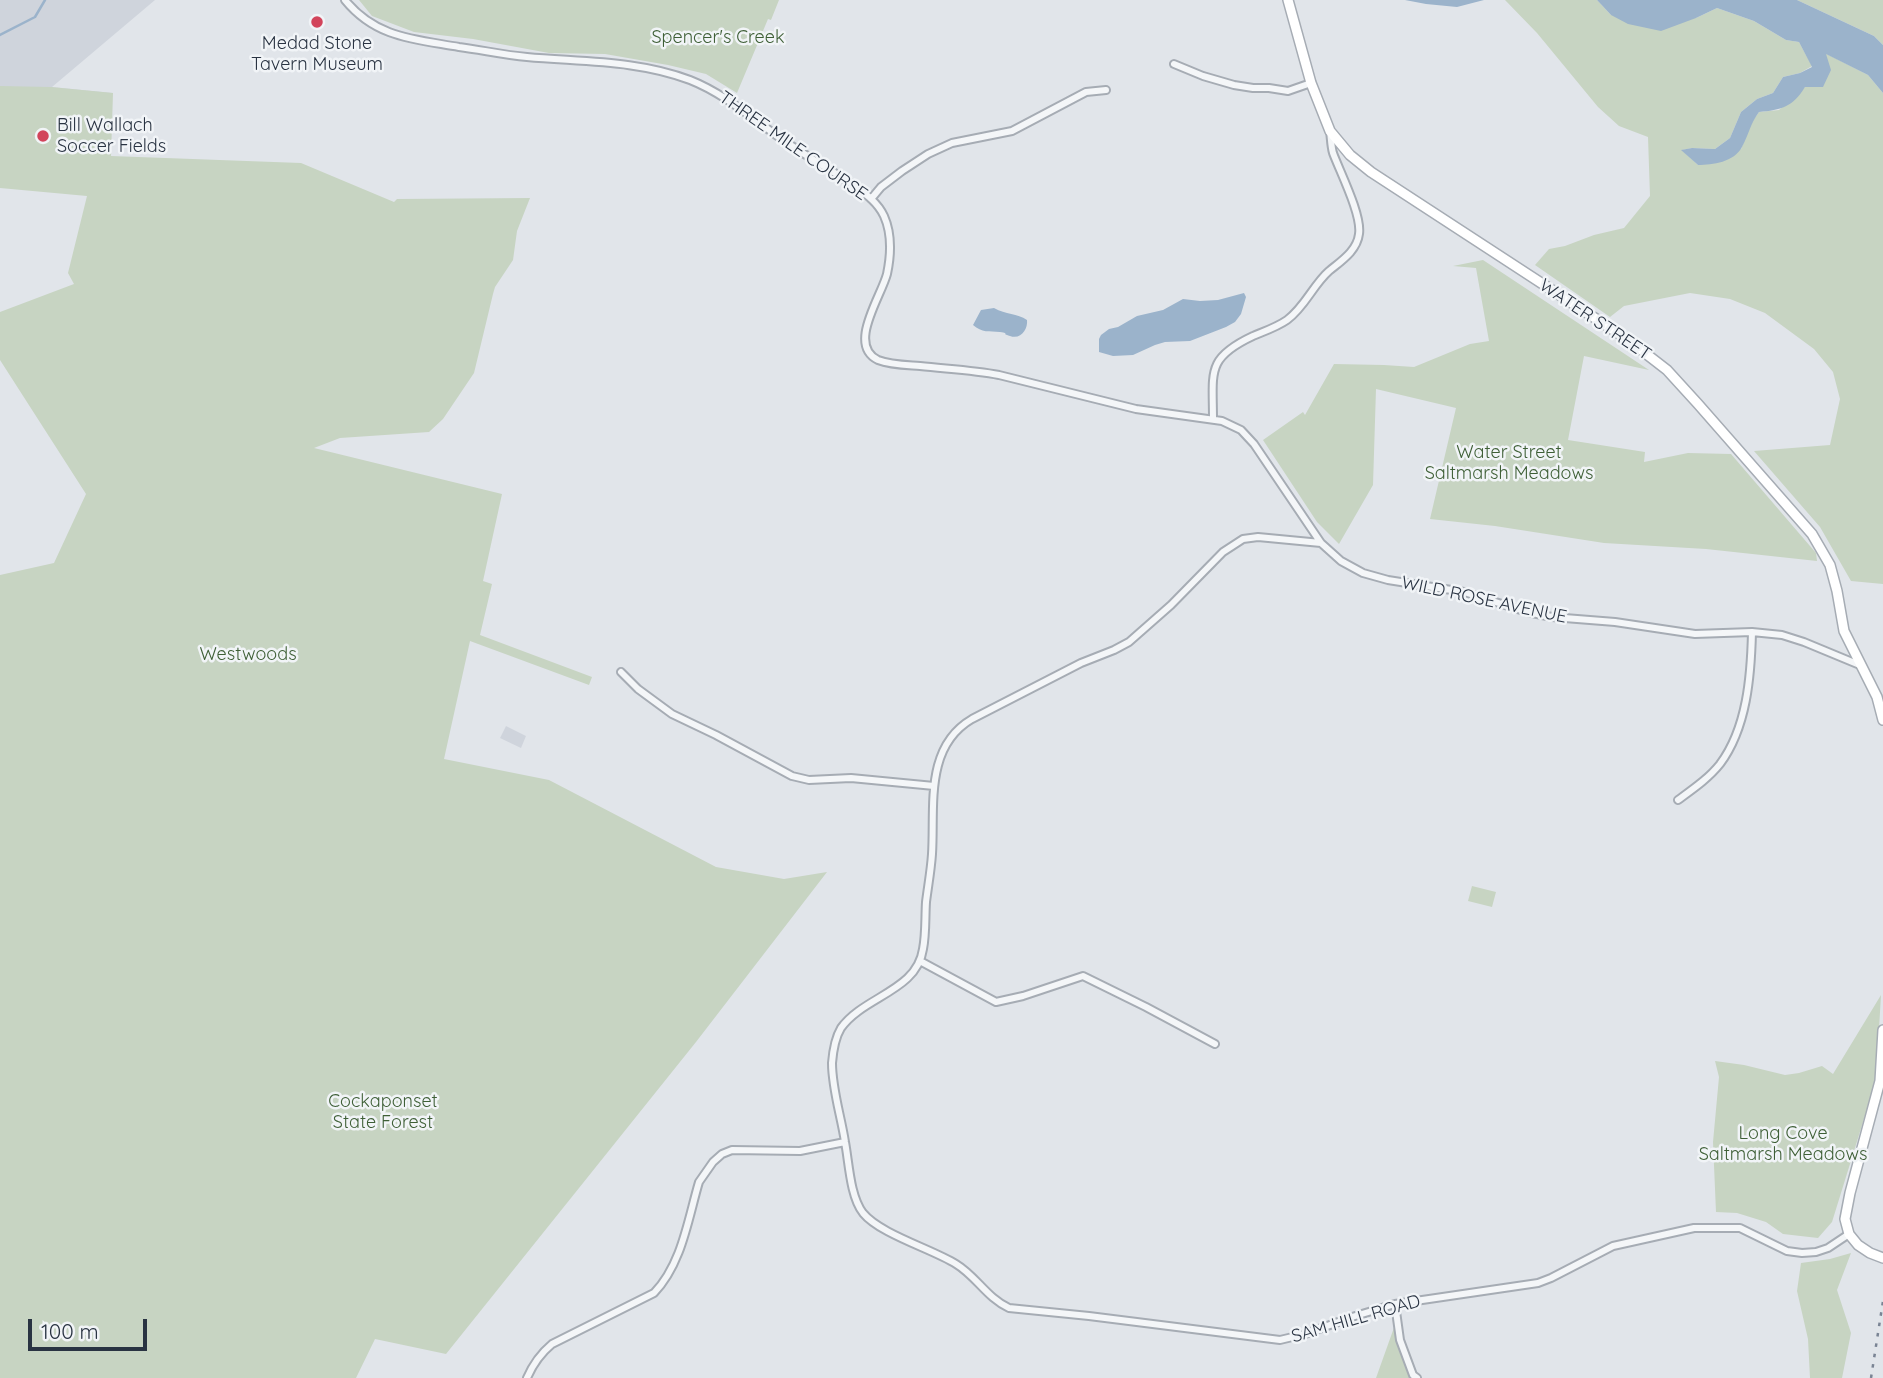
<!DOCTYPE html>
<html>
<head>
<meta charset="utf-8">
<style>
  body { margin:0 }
  #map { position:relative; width:1883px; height:1378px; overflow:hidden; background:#e1e5ea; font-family:Quicksand,sans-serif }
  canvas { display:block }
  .scale { position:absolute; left:28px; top:1319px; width:119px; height:32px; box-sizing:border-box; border:4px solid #293342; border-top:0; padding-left:9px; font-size:21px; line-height:24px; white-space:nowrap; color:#293342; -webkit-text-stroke:5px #f1f4f7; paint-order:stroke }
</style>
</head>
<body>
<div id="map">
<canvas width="1883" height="1378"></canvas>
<div class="scale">100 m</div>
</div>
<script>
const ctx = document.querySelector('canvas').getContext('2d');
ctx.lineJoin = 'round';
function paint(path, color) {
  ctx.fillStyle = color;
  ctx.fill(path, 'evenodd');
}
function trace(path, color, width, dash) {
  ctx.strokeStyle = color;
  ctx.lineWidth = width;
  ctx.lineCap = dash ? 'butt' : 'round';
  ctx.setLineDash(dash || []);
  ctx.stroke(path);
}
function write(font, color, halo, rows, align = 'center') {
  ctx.font = font + ' Quicksand,sans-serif';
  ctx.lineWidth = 5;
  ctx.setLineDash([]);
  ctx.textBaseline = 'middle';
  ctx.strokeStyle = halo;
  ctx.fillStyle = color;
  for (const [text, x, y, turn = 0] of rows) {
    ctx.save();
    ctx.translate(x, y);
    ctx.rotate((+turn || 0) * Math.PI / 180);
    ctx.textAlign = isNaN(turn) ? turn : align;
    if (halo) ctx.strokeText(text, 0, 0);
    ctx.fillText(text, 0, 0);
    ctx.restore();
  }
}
const built = new Path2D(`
  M0,0H155L52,87L113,93L0,188Z
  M506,726L526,736L521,748L500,738Z`);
const green = new Path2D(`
  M359,0H779L771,20L768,19L737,93L706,74L668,65L605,54L549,53L473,39L414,32L372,16Z
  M1505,0H1597L1611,15L1696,18L1717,8L1754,21L1786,40L1799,42L1812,66L1800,73L1783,77L1773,93L1757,99L1741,112L1730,138L1715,149L1692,148L1682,150L1698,165L1741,149L1751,123L1759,112L1779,110L1805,87L1825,53L1868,75L1883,93V584L1851,581L1820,527L1754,451L1830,445L1840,399L1833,372L1814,349L1765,313L1730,299L1690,293L1624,306L1610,317L1535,265L1549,249L1565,246L1594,235L1624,228L1650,196L1648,137L1619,126L1598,107L1537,33Z
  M1797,0H1883V45L1874,36Z
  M0,86L51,87L113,93L111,156L301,163L394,202L397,199L530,198L517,231L513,260L495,287L493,294L474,373L443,419L429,432L340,438L314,448L502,494L483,581L492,584L480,635L592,677L589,685L470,641L444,759L549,780L716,867L784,879L827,872L696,1042L446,1354L375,1339L356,1378H0V575L54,563L86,494L0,360V312L74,284L68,273L87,196L0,188Z
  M1483,260L1649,370L1584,356L1568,440L1645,452L1644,462L1688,453L1731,454L1816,553L1817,561L1706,549L1604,543L1495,526L1430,519L1456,408L1376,389L1373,485L1339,544L1317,522L1263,440L1303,412L1305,415L1334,364L1384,365L1414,367L1470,344L1489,341L1476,268L1453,266Z
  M1472,886L1496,892L1492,907L1468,901Z
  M1881,995L1876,1080L1832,1222L1818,1238L1783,1234L1766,1222L1737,1213L1716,1212L1713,1142L1719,1077L1715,1061L1744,1065L1785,1075L1799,1073L1822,1066L1833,1074Z
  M1851,1253L1837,1290L1851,1333L1842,1378H1810L1808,1339L1797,1291L1801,1263L1830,1259Z
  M1396,1322L1403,1359L1412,1378H1376Z`);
const water = new Path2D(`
  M1405,0H1484L1457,7L1426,4Z
  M1597,0H1797L1874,36L1883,45V93L1868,75L1826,54L1831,70L1823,87H1805C1793,107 1781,110 1759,112C1750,124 1749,134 1742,147C1734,162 1713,165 1698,165L1681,150L1692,148L1715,149L1730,138L1741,112L1757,99L1773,93L1783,77L1800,73L1812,67L1799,42L1786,40L1754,21L1717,8L1696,18L1661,31L1628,24L1611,15Z
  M1244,293L1246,297L1241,314L1235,322L1226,327L1190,341L1165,342L1155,345L1133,355L1113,356L1099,352V339L1101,335L1109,329L1118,327L1137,316L1163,310L1183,299L1200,301L1218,300Z
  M994,308C1006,315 1017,313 1027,320C1028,329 1021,340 1010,336C1000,333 1011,334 1000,332C989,331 982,333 973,325L981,310Z`);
const stream = new Path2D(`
  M0,35L35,17L45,0`);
const street = new Path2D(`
  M345,0C376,38 414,39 459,47C482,50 504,55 527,57C581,62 638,60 690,80C728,95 758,124 792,146C813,160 834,172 855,186C866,194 878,203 884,216C892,234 891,255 887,274C881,297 847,345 878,360C891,365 907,365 920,366C947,369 973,370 999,375L1136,409L1222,421L1241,430L1254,444L1321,543L1341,561L1363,573L1388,580L1464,592L1527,612L1552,617L1615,622L1695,634L1752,632L1782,635L1804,642L1862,666
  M1174,64L1203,76L1234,85L1253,88H1269L1288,91L1311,83
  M871,199L881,187L902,171L928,154L952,143L1012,131L1086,92L1106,90
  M1213,419C1213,372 1206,358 1253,336C1265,331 1277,327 1287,320C1305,307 1313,285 1329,271C1341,261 1357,251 1359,234C1362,215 1340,172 1333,153C1331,146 1331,138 1330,131
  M1321,543L1258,537L1243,539L1223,552L1171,605L1129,642L1114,650L1081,663L972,719C924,747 935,807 932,854C931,870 928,886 926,902C925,918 926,934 923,949C917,991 864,996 841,1028C835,1038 833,1051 832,1063C832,1089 841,1116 845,1142C849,1163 850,1196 863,1213C880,1234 932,1249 956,1264C976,1276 987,1298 1009,1308L1089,1316L1280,1340L1305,1334L1352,1317L1395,1304L1538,1283L1551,1278L1613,1246L1694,1228H1740L1787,1251L1802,1253L1816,1252L1828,1248L1849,1234
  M621,672L638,689L672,714L716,735L792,776L809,780L851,778L934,786
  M1678,800C1693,789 1709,778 1720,764C1747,728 1751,676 1752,632
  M920,961L996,1002L1023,996L1083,976L1146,1007L1215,1044
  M1395,1304L1400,1340L1413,1375L1417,1378
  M527,1378C533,1364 540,1354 552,1344L654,1293C682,1264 688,1219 699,1182L713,1162L722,1154L732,1150L800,1151L845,1142`);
const secondary = new Path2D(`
  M1288,0L1311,83L1330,131L1350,155L1371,172L1627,339L1667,370L1698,404L1812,534L1830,565L1837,591L1844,631L1877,697L1883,720
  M1883,1030L1880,1081L1850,1193L1845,1219L1849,1234L1858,1245L1870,1253L1883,1258`);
const rail = new Path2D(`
  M1871,1378L1883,1301`);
const markers = [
  [317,22,7,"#d2445b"],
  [43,136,7,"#d2445b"]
];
const parkNames = [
  ["Spencer's Creek",718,38],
  ["Water Street",1509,453],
  ["Saltmarsh Meadows",1509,474],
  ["Westwoods",248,655],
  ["Cockaponset",383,1102],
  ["State Forest",383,1123],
  ["Long Cove",1783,1134],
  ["Saltmarsh Meadows",1783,1155]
];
const poiNames = [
  ["Medad Stone",317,44],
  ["Tavern Museum",317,65],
  ["Bill Wallach",57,126,"left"],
  ["Soccer Fields",57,147,"left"]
];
const streetNames = [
  ["THREE MILE COURSE",793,146,35],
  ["WATER STREET",1595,320,34],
  ["WILD ROSE AVENUE",1484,600,12],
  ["SAM HILL ROAD",1356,1319,-16]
];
paint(built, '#cfd4dc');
paint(green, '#c7d4c2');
paint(water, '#9bb3cb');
trace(stream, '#9bb3cb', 2.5);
trace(street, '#a6acb4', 10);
trace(secondary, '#a6acb4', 12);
trace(street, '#f4f6f8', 6);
trace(secondary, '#fff', 9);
trace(rail, '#7a8494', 2.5, [3.5, 7]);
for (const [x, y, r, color] of markers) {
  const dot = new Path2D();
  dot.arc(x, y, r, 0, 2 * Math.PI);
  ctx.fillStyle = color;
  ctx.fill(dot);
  trace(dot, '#f1f4f7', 2.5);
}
write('18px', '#3e5f36', '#f1f4f7', parkNames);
write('18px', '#293342', '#f1f4f7', poiNames);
write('18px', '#293342', '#f1f4f7', streetNames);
</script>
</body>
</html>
